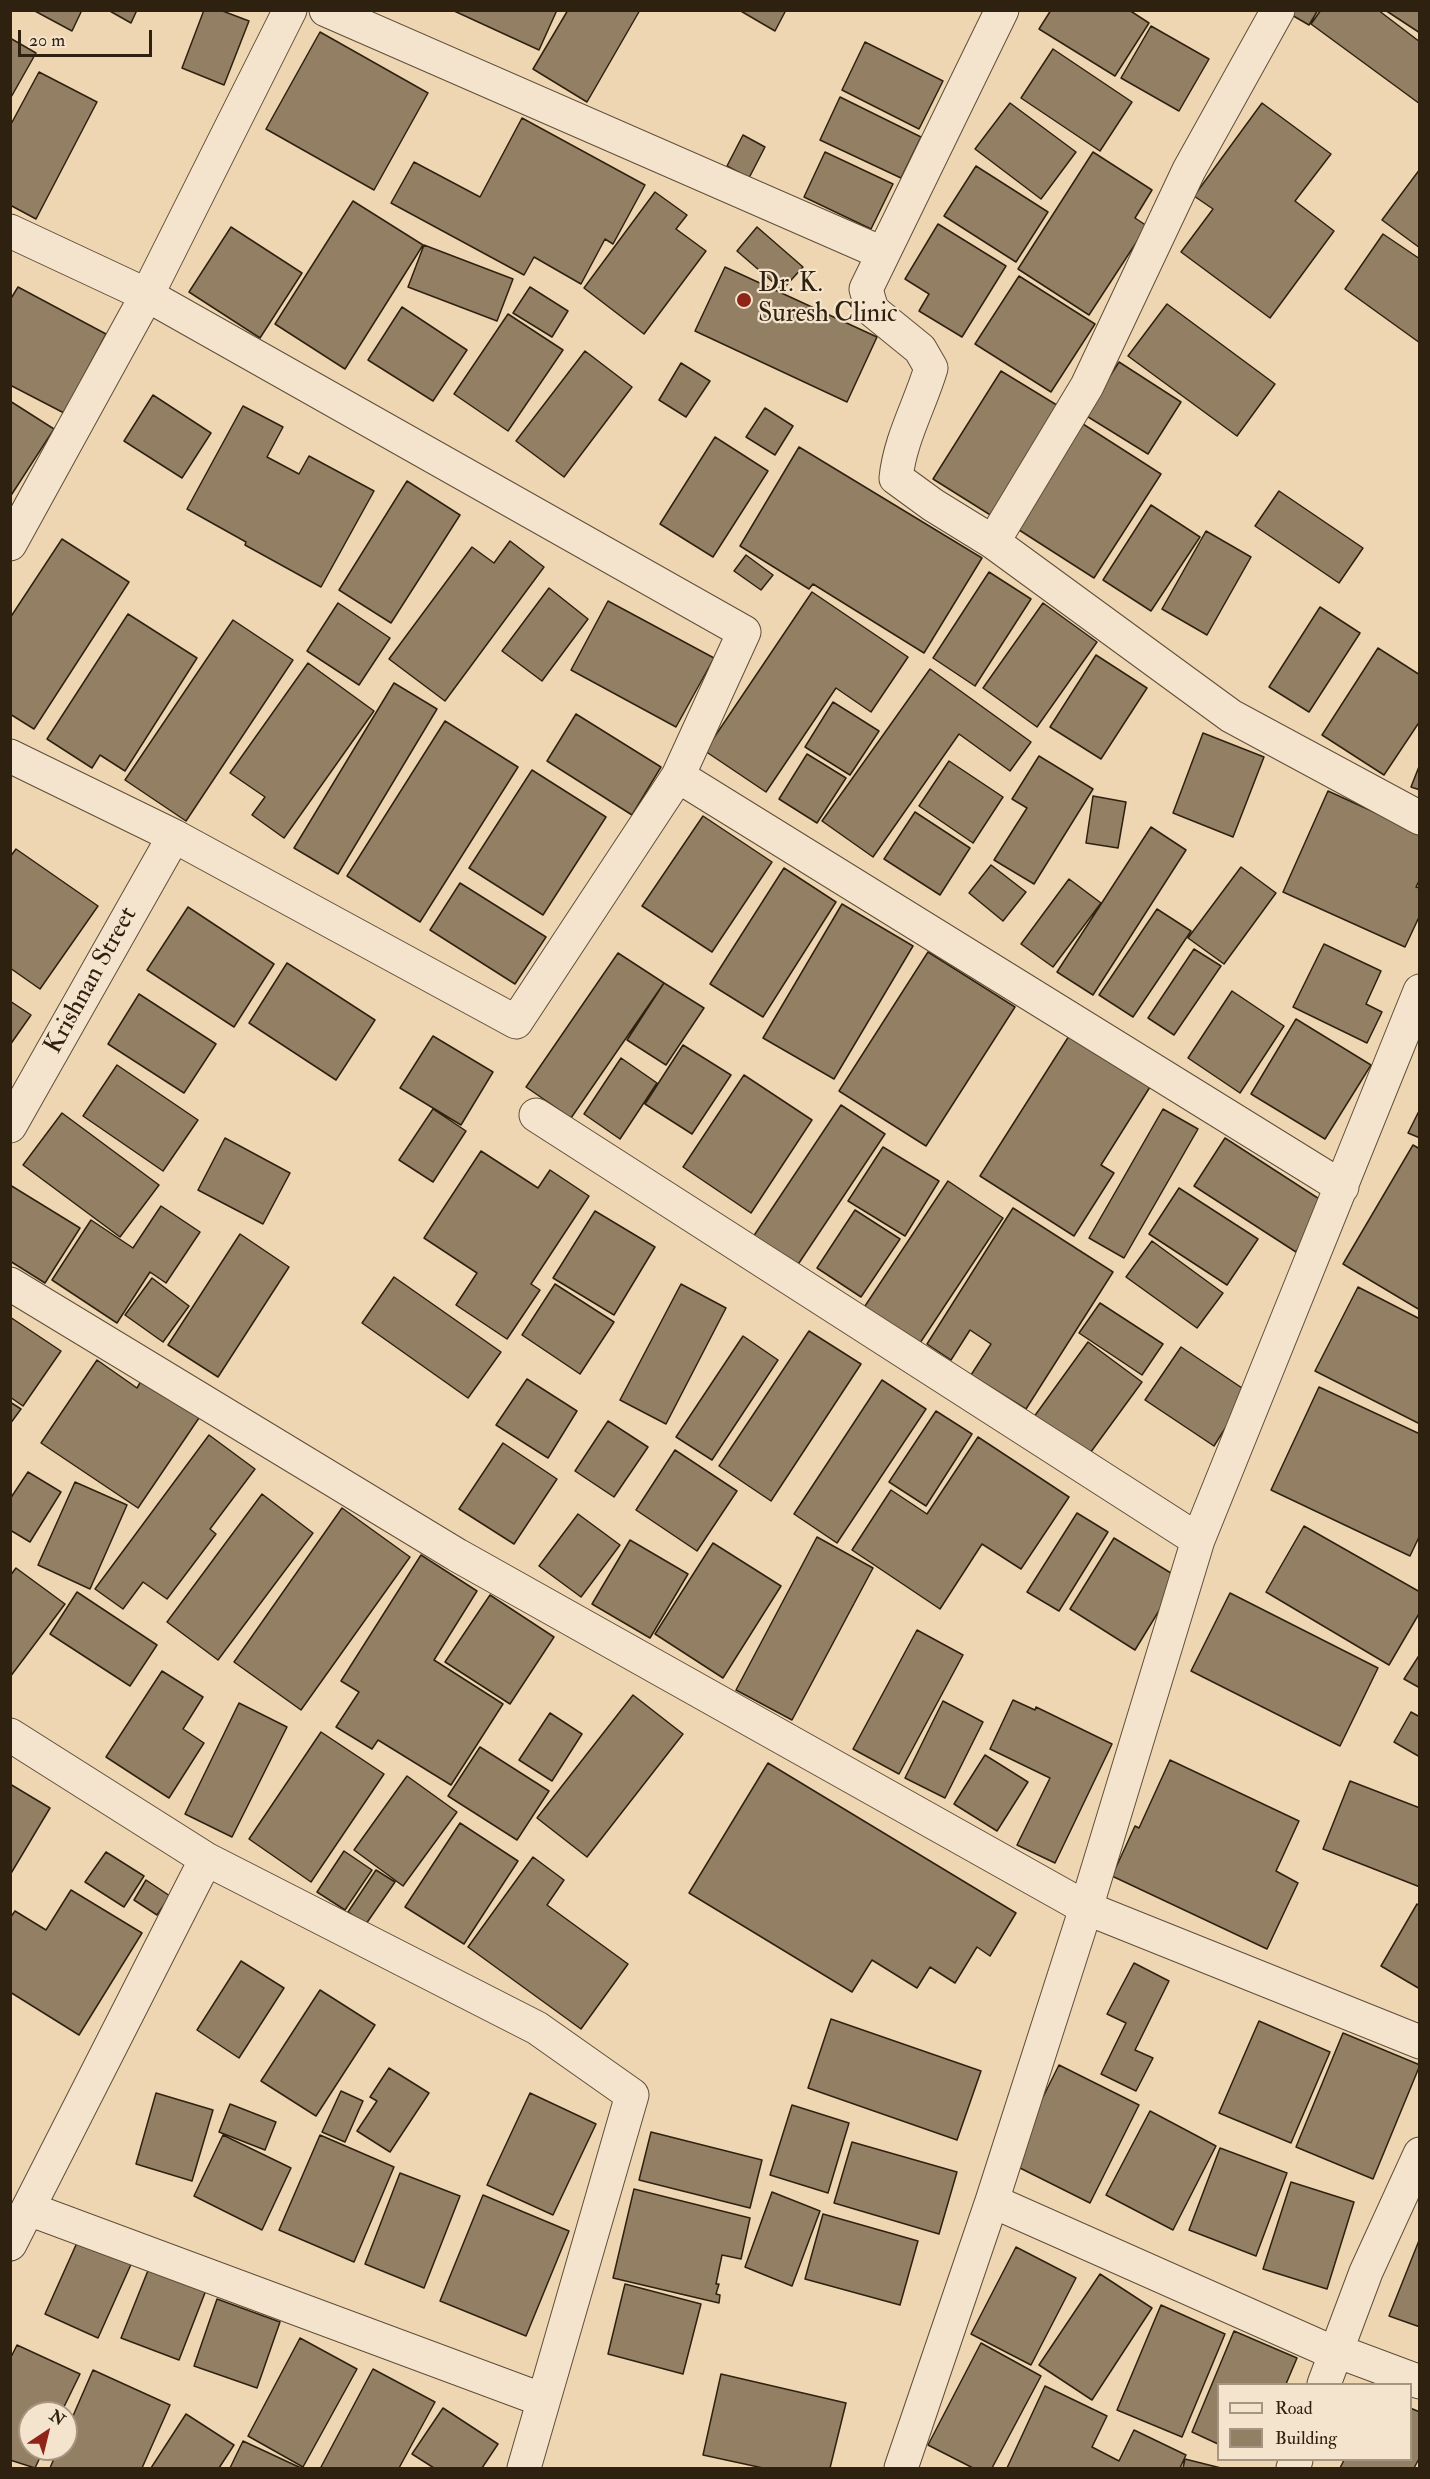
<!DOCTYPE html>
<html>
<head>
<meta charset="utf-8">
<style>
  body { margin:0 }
  #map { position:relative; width:1430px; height:2479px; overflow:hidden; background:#efd6b2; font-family:"IM FELL Double Pica",serif }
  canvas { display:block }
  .frame { position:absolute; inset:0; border:12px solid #2f2110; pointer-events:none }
  .legend { position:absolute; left:1217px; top:2383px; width:195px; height:78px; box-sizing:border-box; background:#f5e4cd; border:2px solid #a69681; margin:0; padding:8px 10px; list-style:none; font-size:18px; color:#2f2110 }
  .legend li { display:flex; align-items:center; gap:12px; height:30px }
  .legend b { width:30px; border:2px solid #a69681 }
  .north { position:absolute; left:18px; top:2401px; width:60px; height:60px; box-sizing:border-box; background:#f5e4cd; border:2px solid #a69681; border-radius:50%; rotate:35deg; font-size:16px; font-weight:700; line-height:24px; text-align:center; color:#2f2110 }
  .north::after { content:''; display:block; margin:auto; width:21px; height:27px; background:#8f2418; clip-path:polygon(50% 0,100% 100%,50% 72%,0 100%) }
  .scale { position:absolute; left:18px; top:30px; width:134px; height:27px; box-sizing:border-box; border:3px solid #2f2110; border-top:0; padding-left:8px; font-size:18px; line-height:21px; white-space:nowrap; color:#2f2110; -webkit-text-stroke:4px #f5e4cd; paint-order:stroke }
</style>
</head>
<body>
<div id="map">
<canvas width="1430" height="2479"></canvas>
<div class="frame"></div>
<ul class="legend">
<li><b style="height:8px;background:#f5e4cd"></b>Road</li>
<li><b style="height:16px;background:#937f64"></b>Building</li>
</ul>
<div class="north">N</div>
<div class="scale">20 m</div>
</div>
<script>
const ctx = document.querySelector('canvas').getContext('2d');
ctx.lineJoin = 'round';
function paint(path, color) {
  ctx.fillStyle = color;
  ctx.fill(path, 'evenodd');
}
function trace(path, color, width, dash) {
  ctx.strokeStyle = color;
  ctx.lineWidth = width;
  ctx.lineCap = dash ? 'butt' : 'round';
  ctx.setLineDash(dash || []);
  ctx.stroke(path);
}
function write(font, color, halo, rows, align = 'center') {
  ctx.font = font + ' "IM FELL Double Pica",serif';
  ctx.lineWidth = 4.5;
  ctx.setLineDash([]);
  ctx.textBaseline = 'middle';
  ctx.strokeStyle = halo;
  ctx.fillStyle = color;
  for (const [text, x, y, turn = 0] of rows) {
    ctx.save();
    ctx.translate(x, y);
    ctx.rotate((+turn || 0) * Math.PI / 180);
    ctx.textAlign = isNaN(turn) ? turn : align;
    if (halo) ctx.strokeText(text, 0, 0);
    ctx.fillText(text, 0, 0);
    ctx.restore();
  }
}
const building = new Path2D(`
  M33,10H82L72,31Z
  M108,10H137L131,23Z
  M204,10H220L249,21L224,85L182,68Z
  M452,10H557L539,50Z
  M568,10H640L587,102L533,69Z
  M739,10H786L775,31Z
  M1051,10H1129L1149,23L1115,76L1039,29Z
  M1292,10H1318L1309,25L1290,14Z
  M1321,10H1378L1420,42V104L1311,24Z
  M1385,10H1420V33Z
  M1151,26L1209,59L1179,111L1121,78Z
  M320,32L428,93L374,190L266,129Z
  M10,38L36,53L10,99Z
  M865,42L943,81L919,129L842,90Z
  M1053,49L1132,102L1100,151L1021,98Z
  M39,72L97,102L36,219L10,205V126Z
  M840,97L921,137L901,178L820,140Z
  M1010,103L1076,152L1041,199L975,149Z
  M1262,103L1331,154L1295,201L1334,231L1270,318L1181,252L1213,209L1194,196Z
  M522,118L645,185L613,244L605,239L581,284L534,257L524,275L391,203L414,162L480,197Z
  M743,135L765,147L749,178L727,166Z
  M825,152L893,184L871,229L804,197Z
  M1093,152L1152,190L1135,218L1147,226L1089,315L1018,269Z
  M976,166L1048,212L1016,262L944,216Z
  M1420,169V248L1382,220Z
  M655,192L687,215L676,229L706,251L644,334L584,288Z
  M353,201L423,245L345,369L275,324Z
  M938,224L1006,266L962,337L919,311L929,294L905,279Z
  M231,227L302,273L260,338L189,292Z
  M757,227L803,267L782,290L737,251Z
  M1383,234L1420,259V343L1345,289Z
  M424,245L513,279L497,321L408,287Z
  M725,267L877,337L847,402L695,331Z
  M1019,276L1095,324L1051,392L975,344Z
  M18,287L106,334L64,413L10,385V300Z
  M530,287L568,311L552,337L513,313Z
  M1167,304L1275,384L1237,436L1128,356Z
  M402,307L467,350L433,401L368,360Z
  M508,314L563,350L508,431L454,394Z
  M585,351L632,387L564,477L516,441Z
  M1119,362L1181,402L1148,454L1085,415Z
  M681,363L710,381L686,417L659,400Z
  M1001,371L1060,407L992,516L933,479Z
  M153,395L211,433L182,478L124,441Z
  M10,401L54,429L10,497Z
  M243,406L283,427L267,457L299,474L309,456L374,491L321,587L245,545L246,542L187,509Z
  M765,408L793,426L775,455L746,437Z
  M1083,424L1161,474L1094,578L1016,528Z
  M715,437L768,471L713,557L660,524Z
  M799,447L982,558L924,653L813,584L809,589L740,546Z
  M407,481L460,515L391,623L339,590Z
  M1279,491L1363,548L1339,583L1255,526Z
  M1151,505L1200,537L1151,611L1103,580Z
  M1206,531L1251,557L1207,635L1162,609Z
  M62,539L129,582L34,729L10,714V618Z
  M510,541L544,567L445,701L389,659L472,547L494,563Z
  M746,555L773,575L761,590L734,571Z
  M989,572L1031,599L975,686L933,658Z
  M549,588L588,619L542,681L502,651Z
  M812,592L908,657L871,712L836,688L766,792L705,751Z
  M608,601L714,658L676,727L571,670Z
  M338,603L390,638L359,685L307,651Z
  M1043,603L1097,642L1037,727L983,688Z
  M1320,607L1360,633L1309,712L1269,687Z
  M128,614L197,658L125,771L100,755L92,768L47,739Z
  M233,620L293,660L186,821L125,780Z
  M1378,648L1420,675V721L1384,775L1322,735Z
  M1096,655L1147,688L1101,759L1050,727Z
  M308,663L374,711L284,838L252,815L265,797L230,773Z
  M930,669L1031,742L1010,771L959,734L873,857L822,821Z
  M394,683L437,709L338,874L294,848Z
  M833,702L879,731L850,775L805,747Z
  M576,714L661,767L632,815L547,761Z
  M445,721L518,767L420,922L347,876Z
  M1203,733L1264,757L1233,837L1173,813Z
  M807,754L846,778L817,823L779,799Z
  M1039,756L1093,789L1034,884L994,860L1027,808L1012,799Z
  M949,761L1003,797L973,843L919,806Z
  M1420,764V790L1411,787Z
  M532,770L606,817L543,915L469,868Z
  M1328,791L1420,833V879L1416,887L1420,888V915L1405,947L1283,892Z
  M1093,796L1126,802L1118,848L1086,843Z
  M915,812L970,848L940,895L884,859Z
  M703,816L772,862L712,952L642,906Z
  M1151,827L1186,850L1093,995L1057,972Z
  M16,849L98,906L40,989L10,968V857Z
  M991,865L1026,892L1003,921L969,893Z
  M1241,867L1276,893L1224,964L1188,938Z
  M784,868L836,902L763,1017L710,984Z
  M1069,879L1101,903L1053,967L1021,944Z
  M460,883L546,937L515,984L430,930Z
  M842,904L913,946L834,1079L763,1038Z
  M188,907L274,964L234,1027L147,970Z
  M1157,909L1191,931L1133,1017L1099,995Z
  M1324,944L1381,971L1366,1004L1382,1012L1367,1043L1293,1007Z
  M1194,949L1221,966L1174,1035L1148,1018Z
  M928,952L1015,1007L926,1146L839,1091Z
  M618,953L664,983L571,1118L526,1087Z
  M287,963L375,1020L336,1080L249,1023Z
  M664,983L704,1008L666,1065L627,1040Z
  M1232,991L1284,1026L1240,1093L1188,1058Z
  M139,994L216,1044L184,1093L108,1044Z
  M10,1001L31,1015L10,1045Z
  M1296,1019L1371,1065L1325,1139L1251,1094Z
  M433,1036L493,1072L461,1125L400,1088Z
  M1069,1036L1150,1087L1101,1165L1114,1173L1074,1236L980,1176Z
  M683,1045L731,1075L692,1134L645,1104Z
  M621,1058L657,1083L620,1139L584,1114Z
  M117,1065L198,1120L163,1171L83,1116Z
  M744,1075L812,1120L751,1213L683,1167Z
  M841,1105L885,1134L795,1269L751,1240Z
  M433,1109L466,1131L433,1182L399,1160Z
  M1163,1109L1198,1129L1124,1258L1089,1238Z
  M1420,1109V1138L1408,1133Z
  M62,1113L159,1185L120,1237L23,1165Z
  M225,1138L290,1173L263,1224L198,1190Z
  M1225,1138L1327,1204L1296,1252L1194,1186Z
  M1413,1145L1420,1149V1310L1343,1264Z
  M883,1147L939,1181L905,1236L848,1201Z
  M481,1151L538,1188L550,1170L589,1196L531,1284L540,1290L507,1339L456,1305L477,1273L424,1238Z
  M948,1181L1003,1218L918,1346L863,1309Z
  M10,1185L80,1228L45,1283L10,1261Z
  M1179,1188L1258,1239L1227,1285L1149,1234Z
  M161,1206L200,1232L166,1283L150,1272L117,1323L52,1280L91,1220L133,1248Z
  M1013,1208L1113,1272L1026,1409L971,1375L991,1344L970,1330L951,1360L927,1344Z
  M855,1210L900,1239L861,1297L817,1268Z
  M595,1211L655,1247L614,1315L553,1278Z
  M240,1234L289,1267L218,1377L168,1345Z
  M1152,1241L1223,1293L1197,1328L1126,1277Z
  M394,1277L501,1352L468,1398L362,1323Z
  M152,1278L189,1306L163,1342L125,1315Z
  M555,1284L614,1322L580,1374L522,1335Z
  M681,1284L726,1308L666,1424L620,1400Z
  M1358,1287L1420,1319V1424L1315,1371Z
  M1100,1303L1163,1344L1142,1375L1079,1333Z
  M10,1317L61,1351L23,1406L10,1397Z
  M809,1331L861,1364L771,1501L719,1466Z
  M743,1336L778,1360L712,1460L676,1437Z
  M1088,1342L1142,1382L1085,1460L1031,1421Z
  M1181,1347L1248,1392L1214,1446L1145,1400Z
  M97,1360L137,1388L144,1376L201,1415L138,1508L41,1443Z
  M527,1379L577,1411L548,1458L496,1425Z
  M882,1380L926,1409L837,1543L794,1514Z
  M1319,1387L1420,1434V1535L1410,1556L1271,1490Z
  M10,1402L21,1409L10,1424Z
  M936,1411L972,1434L926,1506L889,1482Z
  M608,1421L648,1447L614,1497L575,1471Z
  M209,1435L255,1469L210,1529L216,1534L167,1599L143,1582L123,1609L95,1589Z
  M978,1437L1069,1497L1021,1569L982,1544L940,1609L852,1550L891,1490L927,1514Z
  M503,1443L557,1479L514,1544L459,1509Z
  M675,1450L737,1491L697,1551L636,1510Z
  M28,1472L61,1492L30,1542L10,1530V1499Z
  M75,1482L127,1505L90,1589L38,1565Z
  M262,1494L313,1533L218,1660L167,1622Z
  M342,1508L410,1557L301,1710L234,1662Z
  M1077,1513L1108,1532L1059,1611L1027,1592Z
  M578,1514L620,1545L581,1597L539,1566Z
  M1304,1526L1420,1592V1612L1389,1665L1266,1592Z
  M817,1537L873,1568L792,1720L736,1690Z
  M1114,1538L1179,1578L1135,1650L1070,1609Z
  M630,1540L688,1574L650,1638L592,1604Z
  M713,1543L781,1586L723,1678L655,1634Z
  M421,1555L477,1591L434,1660L503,1704L451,1785L378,1740L372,1749L336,1727L359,1692L341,1681Z
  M16,1568L65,1604L10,1677V1576Z
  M77,1592L157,1645L130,1686L50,1634Z
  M1230,1593L1378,1668L1340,1746L1191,1671Z
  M490,1595L554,1637L510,1704L445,1662Z
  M917,1630L963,1655L899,1774L853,1749Z
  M1420,1654V1688L1404,1679Z
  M162,1671L203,1697L183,1729L204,1743L169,1798L106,1757Z
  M633,1695L683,1734L587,1857L537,1818Z
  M1013,1700L1035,1710L1036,1707L1112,1744L1055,1863L1017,1845L1050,1778L990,1749Z
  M943,1701L983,1722L945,1798L905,1778Z
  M239,1703L287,1727L232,1837L185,1814Z
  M1411,1712L1420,1717V1757L1394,1742Z
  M550,1713L582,1734L552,1781L519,1760Z
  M321,1732L384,1774L311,1882L249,1839Z
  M480,1747L549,1791L517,1840L448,1796Z
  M985,1755L1028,1782L997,1831L954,1804Z
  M1170,1760L1299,1821L1276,1871L1298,1883L1267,1949L1112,1876L1135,1826L1139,1828Z
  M768,1763L1016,1913L990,1956L977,1947L955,1983L930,1967L917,1988L872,1960L852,1992L689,1893Z
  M407,1776L457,1812L403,1886L354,1850Z
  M1350,1781L1420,1808V1887L1323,1849Z
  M10,1784L50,1808L10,1875Z
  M460,1823L518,1861L464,1944L405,1907Z
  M344,1851L372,1870L345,1910L317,1892Z
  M106,1852L144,1876L124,1907L85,1882Z
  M533,1857L564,1880L547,1905L628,1964L581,2029L468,1947Z
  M376,1870L395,1882L366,1924L348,1912Z
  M146,1880L170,1896L157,1915L134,1900Z
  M71,1890L142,1933L79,2035L10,1992V1918L15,1911L46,1930Z
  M1417,1904L1420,1906V1989L1381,1966Z
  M241,1961L284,1988L239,2058L197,2030Z
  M1134,1963L1169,1981L1135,2050L1153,2058L1136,2091L1101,2074L1126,2023L1107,2014Z
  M320,1990L375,2025L316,2116L261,2081Z
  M831,2019L981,2071L957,2140L808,2088Z
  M1259,2021L1330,2052L1291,2143L1219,2113Z
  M1343,2033L1420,2065L1373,2179L1296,2147Z
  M1059,2065L1139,2105L1090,2203L1010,2163Z
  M389,2068L429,2093L390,2152L357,2131L377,2101L370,2097Z
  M341,2091L363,2101L345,2142L322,2132Z
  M156,2093L213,2110L192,2181L136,2164Z
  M530,2093L596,2124L553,2215L487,2185Z
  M230,2104L276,2122L265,2150L219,2132Z
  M792,2105L849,2123L828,2193L770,2175Z
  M1150,2111L1216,2146L1173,2230L1106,2195Z
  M651,2132L762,2160L750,2208L639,2180Z
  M223,2135L291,2168L262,2230L194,2196Z
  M320,2135L394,2167L354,2262L279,2230Z
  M852,2142L957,2172L939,2234L834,2203Z
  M1220,2148L1287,2173L1256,2256L1189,2230Z
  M400,2173L460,2196L424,2288L365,2264Z
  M1291,2182L1354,2202L1327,2289L1263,2269Z
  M634,2189L750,2218L741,2259L722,2255L716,2284H719L716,2294L720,2295L719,2303L613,2278Z
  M772,2192L820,2211L792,2286L745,2267Z
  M483,2195L569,2231L526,2336L440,2301Z
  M823,2214L918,2241L900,2305L805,2279Z
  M80,2236L133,2260L98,2338L45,2314Z
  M1420,2238V2327L1389,2316Z
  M1016,2247L1076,2278L1031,2365L971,2334Z
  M151,2263L208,2285L179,2360L121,2338Z
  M1100,2274L1152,2308L1092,2400L1039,2365Z
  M625,2284L701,2304L683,2374L608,2354Z
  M217,2299L280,2322L257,2388L194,2366Z
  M1161,2305L1225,2334L1182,2437L1117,2410Z
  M1234,2331L1297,2358L1286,2384H1218V2444L1192,2432Z
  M300,2338L357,2369L303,2467L248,2436Z
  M981,2343L1041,2376L992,2468H973L928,2445Z
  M17,2345L80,2374L61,2413H30V2449H44L35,2468L10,2460V2359Z
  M373,2369L435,2402L399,2468H323L321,2467Z
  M93,2370L170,2405L142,2468H50L58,2449H66V2432Z
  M721,2374L846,2403L830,2468H763L703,2455Z
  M1045,2386L1107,2416L1092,2447L1119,2461L1134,2430L1186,2455L1180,2468H1007Z
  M443,2408L498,2444L482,2468H434L412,2454Z
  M1410,2408L1420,2412V2457L1414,2468H1340L1344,2460H1410Z
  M186,2414L234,2445L219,2468H151Z
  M243,2441L301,2468H230Z
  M1185,2459L1221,2468H1183Z`);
const minor = new Path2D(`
  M326,10L882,253
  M1002,10L866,289L872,310L920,349L931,368C920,405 900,439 896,478L933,505L993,542L1231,716L1420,818
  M10,231L147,295L744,632L678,776L516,1022L174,836L10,756
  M993,542L1087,386L1189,170L1278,10
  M10,544L147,295L290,10
  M678,776L1342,1187
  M536,1115L1198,1540
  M10,1126L174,836
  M10,1284L457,1555L1086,1908L1420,2042
  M10,1735L206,1859L537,2028L632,2095L524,2468
  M992,2201L1332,2352L1337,2351L1420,2382
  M29,2209L543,2400
  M10,2244L206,1859
  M1324,2384L1366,2272L1420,2154
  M901,2468L992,2201L1086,1908L1198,1540L1420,991
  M1293,2468L1296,2460`);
const markers = [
  [744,300,8,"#8f2418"]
];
const poiNames = [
  ["Dr. K.",758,285],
  ["Suresh Clinic",758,315]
];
const streetNames = [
  ["Krishnan Street",92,981,-61]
];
paint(building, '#937f64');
trace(building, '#2f2110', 1.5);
trace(minor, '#5f4e38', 35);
trace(minor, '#f5e4cd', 33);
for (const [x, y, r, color] of markers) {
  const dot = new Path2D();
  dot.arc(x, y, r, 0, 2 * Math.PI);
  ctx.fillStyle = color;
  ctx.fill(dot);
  trace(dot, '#f5e4cd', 2);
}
write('26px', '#2f2110', '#f5e4cd', poiNames, 'left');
write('26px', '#2f2110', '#f5e4cd', streetNames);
</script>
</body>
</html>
